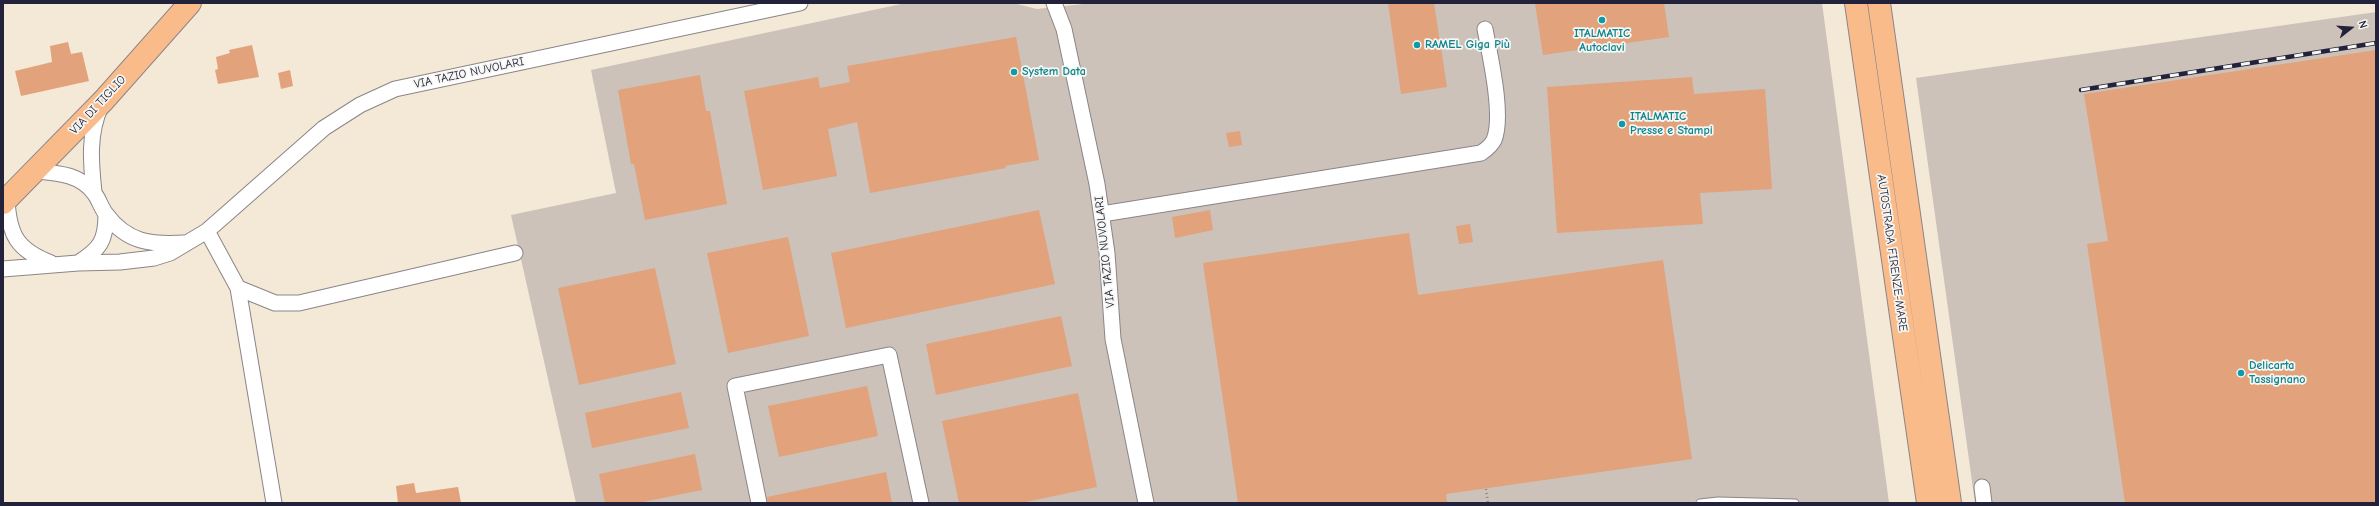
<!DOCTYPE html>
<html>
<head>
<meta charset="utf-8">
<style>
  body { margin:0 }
  #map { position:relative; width:2379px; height:506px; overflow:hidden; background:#f4e8d6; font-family:"Comic Neue",sans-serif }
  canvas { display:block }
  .frame { position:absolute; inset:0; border:4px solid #22223b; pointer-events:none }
  .north { position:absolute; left:2331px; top:8px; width:40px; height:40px; -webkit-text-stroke:3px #f6f6f2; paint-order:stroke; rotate:73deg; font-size:11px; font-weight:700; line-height:16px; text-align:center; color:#22223b }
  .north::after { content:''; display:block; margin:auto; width:14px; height:18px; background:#22223b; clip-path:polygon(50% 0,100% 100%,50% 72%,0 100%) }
</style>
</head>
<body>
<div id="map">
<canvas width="2379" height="506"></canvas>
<div class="frame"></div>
<div class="north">N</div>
</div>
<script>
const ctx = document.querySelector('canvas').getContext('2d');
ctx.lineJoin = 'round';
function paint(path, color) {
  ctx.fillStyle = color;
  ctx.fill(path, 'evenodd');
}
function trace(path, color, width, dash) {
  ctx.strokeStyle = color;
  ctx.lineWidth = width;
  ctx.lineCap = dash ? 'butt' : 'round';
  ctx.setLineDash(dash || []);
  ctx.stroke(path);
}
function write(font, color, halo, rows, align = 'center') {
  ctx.font = font + ' "Comic Neue",sans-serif';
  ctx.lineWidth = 3.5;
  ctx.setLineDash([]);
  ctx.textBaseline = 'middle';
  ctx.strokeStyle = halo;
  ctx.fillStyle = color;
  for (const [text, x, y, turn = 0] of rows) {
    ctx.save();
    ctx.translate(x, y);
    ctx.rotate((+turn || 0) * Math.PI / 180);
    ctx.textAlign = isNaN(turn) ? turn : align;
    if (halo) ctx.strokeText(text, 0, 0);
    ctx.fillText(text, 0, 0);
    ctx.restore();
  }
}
const industrial = new Path2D(`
  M906,3H1013L1037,9L1093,3H1822L1889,503H576L511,215L616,193L591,70Z
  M2376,12V503H1975L1916,78Z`);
const building = new Path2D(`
  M1388,3H1434L1447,87L1401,94Z
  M1535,3H1664L1669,37L1543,55Z
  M1016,37L1039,160L1005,166L1006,168L870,193L857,122L828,129L837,176L763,190L744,91L818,77L820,88L850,82L847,66Z
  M68,42L71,54L82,52L89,81L21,96L15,71L52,62L50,46Z
  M252,45L259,77L218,84L215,70L218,69L216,57L230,53L229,50Z
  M2376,50V503H2125L2087,244L2108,241L2084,94Z
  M290,70L293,86L281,89L278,73Z
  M700,75L706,111H710L727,204L645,220L634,164H631L618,90Z
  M1692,77L1694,94L1765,89L1772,189L1700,193L1703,224L1557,233L1547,87Z
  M1240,131L1242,145L1229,147L1226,133Z
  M1039,210L1055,284L846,328L831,253Z
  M1210,210L1213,230L1175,238L1172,217Z
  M1470,224L1473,242L1459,244L1456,226Z
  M1409,233L1418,295L1663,260L1692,459L1446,494L1447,503H1238L1203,263Z
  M788,237L809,336L728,353L707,253Z
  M655,268L676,364L579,385L558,288Z
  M1061,316L1072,366L936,395L926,344Z
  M867,386L878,436L779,457L768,406Z
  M681,392L689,428L592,448L585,413Z
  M1078,393L1097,487L1021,503H959L942,421Z
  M695,454L702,490L638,503H605L599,474Z
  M886,472L892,503H768L767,497Z
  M414,483L416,493L458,487L461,503H398L396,486Z`);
const path = new Path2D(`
  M1486,489L1488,503`);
const service = new Path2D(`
  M1700,503L1718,501L1795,503`);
const minor = new Path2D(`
  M1054,3L1064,29L1097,184L1107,253L1113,339L1146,503
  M36,171C57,173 80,174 94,193C99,199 101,208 106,214C127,243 152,245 184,243
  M94,192C91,164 88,133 101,106
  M7,200C9,235 17,250 51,263
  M1102,214L1481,153C1487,149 1491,146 1494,140C1504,116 1490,56 1485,29
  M207,231L238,288L274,503
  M78,263C100,249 106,241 106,214
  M3,269L78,263L120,262L154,258L170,253L207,231L324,128L360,105L395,89L800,3
  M238,288L275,303H299L515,253
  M1982,487L1984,503
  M759,503L735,386L889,355L921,503`);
const primary = new Path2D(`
  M3,203L104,100L190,3`);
const motorway = new Path2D(`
  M1856,3L1928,503
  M1879,3L1950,503`);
const rail = new Path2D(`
  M2081,90L2376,43`);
const markers = [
  [1602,20,4,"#0f9aa8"],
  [1417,45,4,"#0f9aa8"],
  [1014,72,4,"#0f9aa8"],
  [1622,124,4,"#0f9aa8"],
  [2241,373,4,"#0f9aa8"]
];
const cultureNames = [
  ["ITALMATIC",1602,34,"center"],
  ["Autoclavi",1602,48,"center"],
  ["RAMEL Giga Più",1425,45],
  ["System Data",1022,72],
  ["ITALMATIC",1630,117],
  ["Presse e Stampi",1630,131],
  ["Delicarta",2249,366],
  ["Tassignano",2249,380]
];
const streetNames = [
  ["VIA TAZIO NUVOLARI",469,73,-12],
  ["VIA DI TIGLIO",98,105,-47],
  ["VIA TAZIO NUVOLARI",1105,252,-96],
  ["AUTOSTRADA FIRENZE-MARE",1892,253,82]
];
paint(industrial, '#ccc2b9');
paint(building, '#e1a27c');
trace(service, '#8b8588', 9);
trace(minor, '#8b8588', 17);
trace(primary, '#8b8588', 24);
trace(motorway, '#8b8588', 24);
trace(path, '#8b8588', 2.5, [1, 3]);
trace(service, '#fff', 7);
trace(minor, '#fff', 15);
trace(primary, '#fabb8b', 22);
trace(motorway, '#fabb8b', 22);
trace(rail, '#22223b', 4.5);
trace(rail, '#f6f6f2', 3, [9]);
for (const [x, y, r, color] of markers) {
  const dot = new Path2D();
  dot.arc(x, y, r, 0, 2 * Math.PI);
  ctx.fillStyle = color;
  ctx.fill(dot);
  trace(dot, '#f6f6f2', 1.5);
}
write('bold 12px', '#0d838f', '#f6f6f2', cultureNames, 'left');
write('12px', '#22223b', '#f6f6f2', streetNames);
</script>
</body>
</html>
